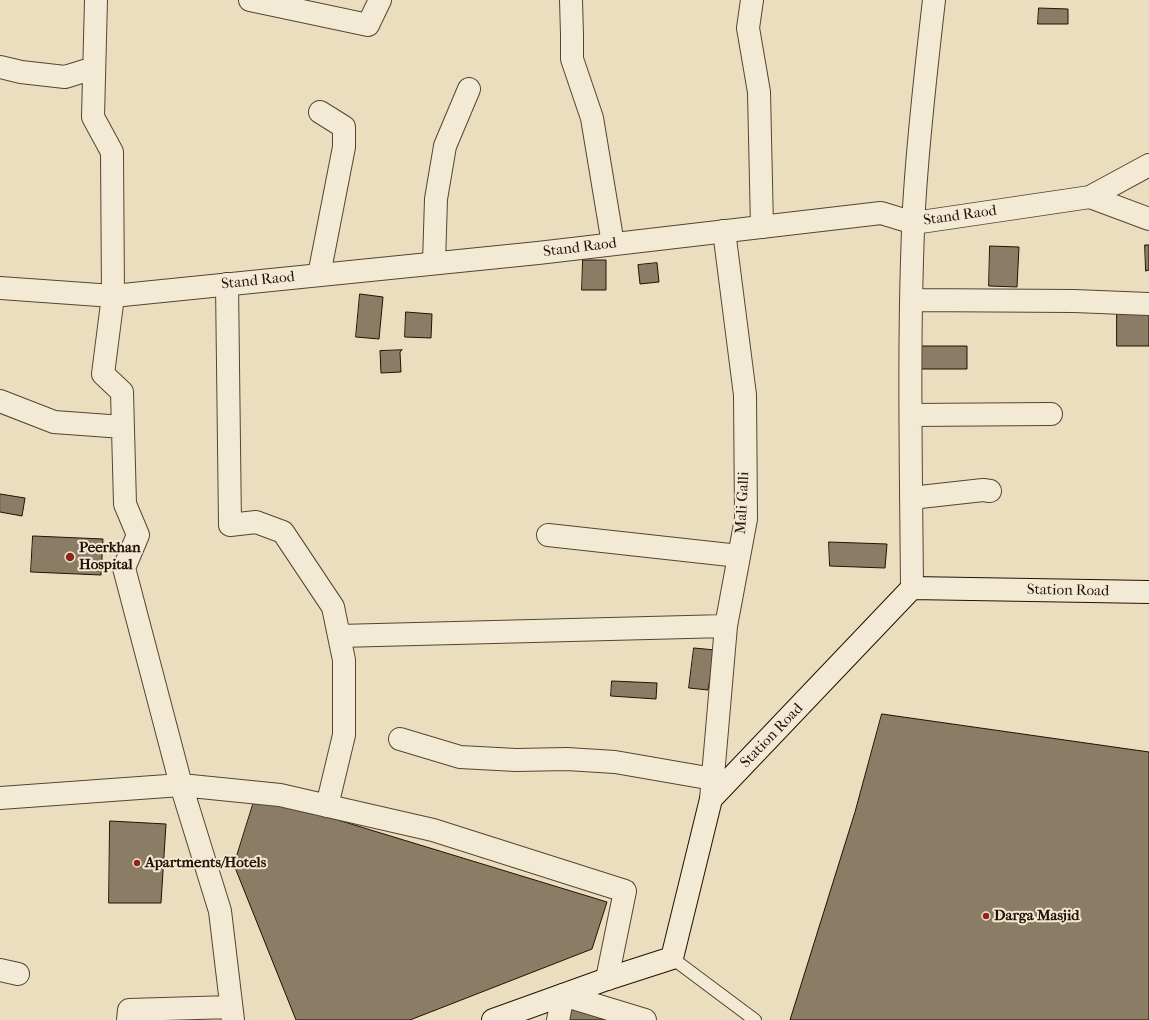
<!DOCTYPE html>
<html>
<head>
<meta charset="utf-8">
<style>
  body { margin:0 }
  canvas { display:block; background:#ebdebf }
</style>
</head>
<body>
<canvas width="1149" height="1020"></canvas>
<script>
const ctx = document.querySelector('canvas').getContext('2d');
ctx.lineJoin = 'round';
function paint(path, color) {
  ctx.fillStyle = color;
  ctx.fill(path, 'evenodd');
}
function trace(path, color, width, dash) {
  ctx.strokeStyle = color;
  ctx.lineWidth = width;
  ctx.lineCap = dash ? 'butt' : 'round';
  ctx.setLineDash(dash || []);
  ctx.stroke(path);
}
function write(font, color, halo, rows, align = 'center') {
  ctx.font = font + ' "IM FELL French Canon",serif';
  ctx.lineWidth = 4;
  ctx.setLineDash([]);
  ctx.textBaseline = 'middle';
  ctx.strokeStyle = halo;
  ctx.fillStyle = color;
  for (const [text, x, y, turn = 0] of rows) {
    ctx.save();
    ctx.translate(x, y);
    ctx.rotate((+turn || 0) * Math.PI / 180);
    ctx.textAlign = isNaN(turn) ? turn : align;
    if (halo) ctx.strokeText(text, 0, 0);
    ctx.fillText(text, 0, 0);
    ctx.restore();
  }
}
const building = new Path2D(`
  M1039,8L1068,9V24H1038Z
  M1145,245H1149V270L1146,271Z
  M990,246L1019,247L1017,287L989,286Z
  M583,260H606V290H582Z
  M657,263L659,282L640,284L638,265Z
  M360,294L383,297L379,339L356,337Z
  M406,312L432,314L431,338L405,337Z
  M1117,312H1149V346H1117Z
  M916,346H967V369H916Z
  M402,350L400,352L401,372L381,373L380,351Z
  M0,494L25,498L22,516L0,512Z
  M33,536L103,539L101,575L31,572Z
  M829,542L887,544L885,568L830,566Z
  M694,648L715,650L708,690L689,688Z
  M612,681L657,683L656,699L611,696Z
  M882,714L1149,752V1020H790L855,812Z
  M256,795L607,902L592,949L410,1020H296L234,865Z
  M110,821L166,824L161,903H109Z
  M567,1006L605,1020H562Z`);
const service = new Path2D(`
  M672,958L755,1020`);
const minor = new Path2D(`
  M96,0L93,117L112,152L113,296L103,374L122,392L125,504L138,535L124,568L181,785L220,911L233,1020
  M250,0L368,25L380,0
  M571,0L572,35V59L592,118L613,244
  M752,0L748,28L759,92L762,227
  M0,67L21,72L65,77L94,68
  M1090,197L1149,219
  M434,263L436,199L445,146L469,89
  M319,275L344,147V127L320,112
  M227,284L230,525L256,522L283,532L333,607L344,660V735L327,806
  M912,300L1074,301L1149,304
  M0,401L54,422L123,427
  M911,415L1051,414
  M911,498L983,490L990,491
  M548,535L739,556
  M912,588C911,462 908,334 914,208C918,138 926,69 934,0
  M339,636L726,626
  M400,739L460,757L516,760L567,759L615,762L713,779
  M0,798L181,785L280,795L433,830L625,891L607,979
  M711,799L726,626L746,519L745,395L724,231
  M0,970L18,974
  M128,1020L129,1010L231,1007
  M558,1020L563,995L645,1020`);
const tertiary = new Path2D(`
  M0,288L113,296L538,253L881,213L914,223L1090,197L1149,165`);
const secondary = new Path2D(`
  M493,1020L607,979L672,958L711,799L912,588L1149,592`);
const markers = [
  [70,557,5,"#8f2418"],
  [137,863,4,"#8f2418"],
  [986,916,4,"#8f2418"]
];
const streetNames = [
  ["Stand Raod",960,216,-8],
  ["Stand Raod",580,248,-7],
  ["Stand Raod",258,281,-6],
  ["Mali Galli",743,503,-87],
  ["Station Road",1068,591,1],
  ["Station Road",772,736,-46]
];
const poiNames = [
  ["Peerkhan",79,548],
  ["Hospital",79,565],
  ["Apartments/Hotels",145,863],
  ["Darga Masjid",994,916]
];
paint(building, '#8b7c65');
trace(building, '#241104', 1);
trace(service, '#564433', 14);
trace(minor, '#564433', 24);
trace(tertiary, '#564433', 24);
trace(secondary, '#241104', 24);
trace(service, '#f2ead5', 12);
trace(minor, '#f2ead5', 22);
trace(tertiary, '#f2ead5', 22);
trace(secondary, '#f2ead5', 22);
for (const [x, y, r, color] of markers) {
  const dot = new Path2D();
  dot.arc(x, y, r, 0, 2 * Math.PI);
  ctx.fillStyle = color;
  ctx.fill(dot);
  trace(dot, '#f2ead5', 1.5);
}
write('15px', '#241104', '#f2ead5', streetNames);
write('bold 15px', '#241104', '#f2ead5', poiNames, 'left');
</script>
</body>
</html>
